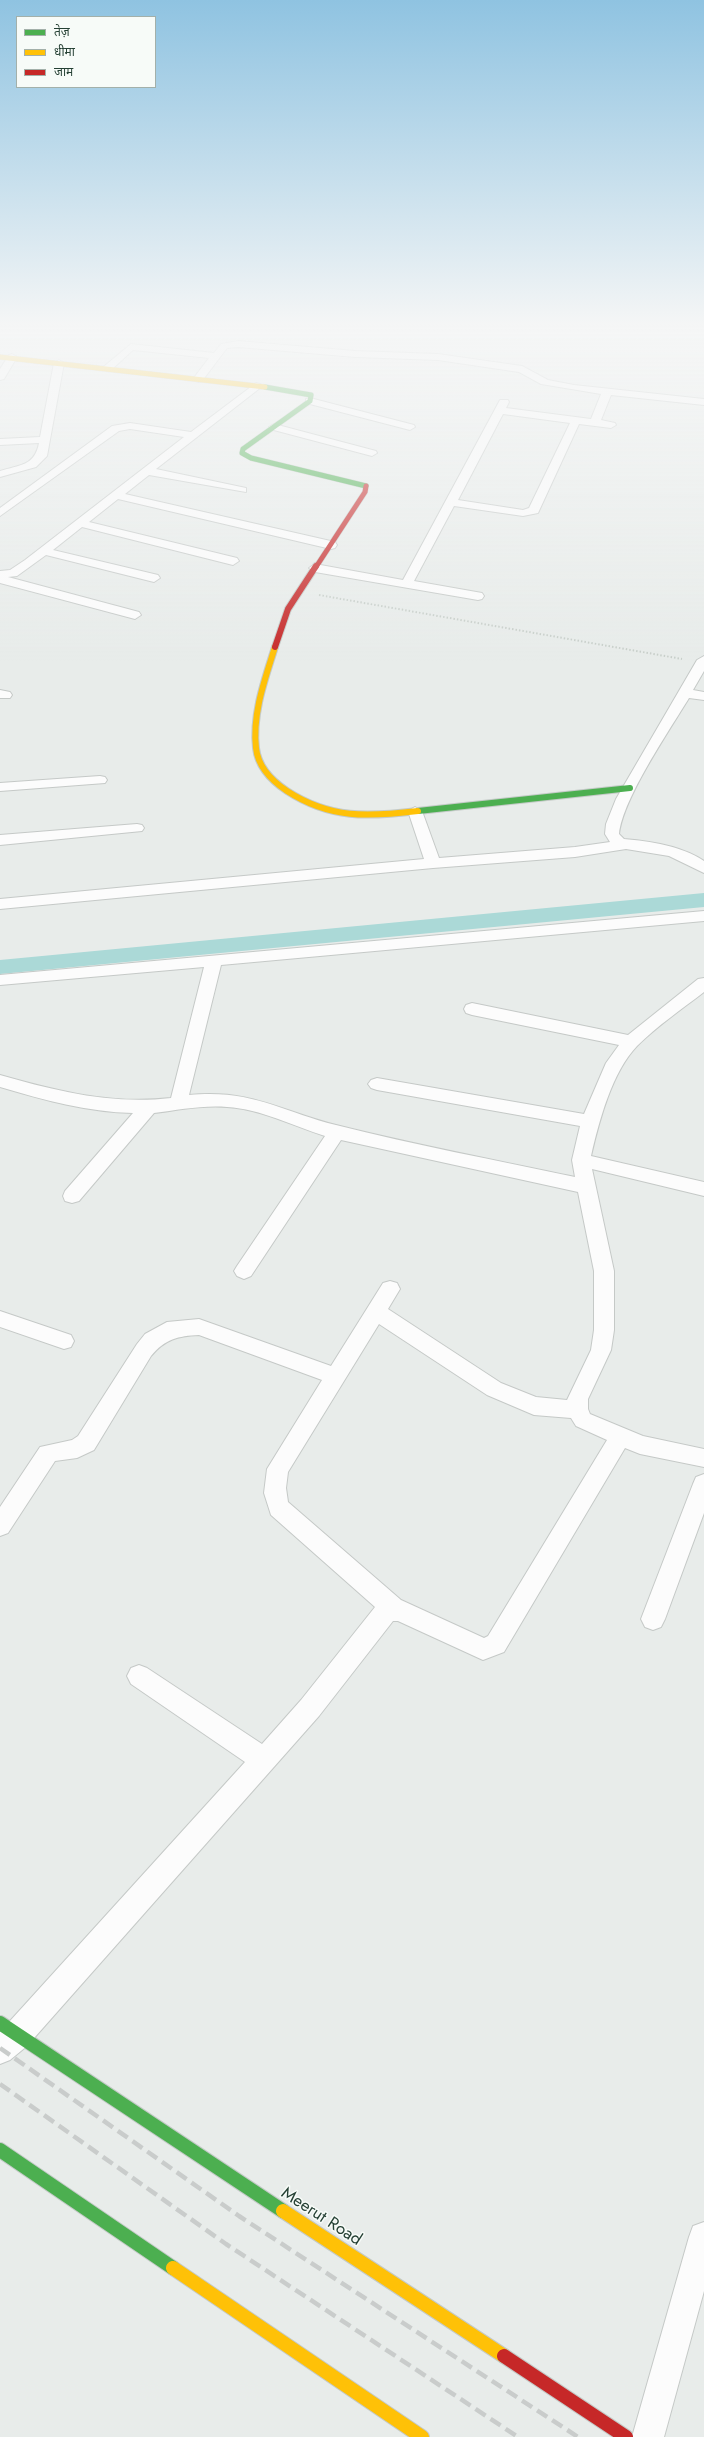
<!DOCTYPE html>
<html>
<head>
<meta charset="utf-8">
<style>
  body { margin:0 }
  #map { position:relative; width:704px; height:2437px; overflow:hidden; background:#e8ecea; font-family:Jost,"Noto Sans Devanagari",sans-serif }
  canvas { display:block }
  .legend { position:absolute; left:16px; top:16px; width:140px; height:72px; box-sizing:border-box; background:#f7fbf8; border:1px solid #a3b0aa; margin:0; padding:5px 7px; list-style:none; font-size:12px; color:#254034 }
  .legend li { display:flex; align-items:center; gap:8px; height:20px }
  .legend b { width:20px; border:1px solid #a3b0aa }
</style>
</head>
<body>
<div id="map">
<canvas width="704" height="2437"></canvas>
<ul class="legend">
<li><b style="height:5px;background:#4caf50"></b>तेज़</li>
<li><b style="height:5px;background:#ffc107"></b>धीमा</li>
<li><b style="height:5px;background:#c62828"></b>जाम</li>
</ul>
</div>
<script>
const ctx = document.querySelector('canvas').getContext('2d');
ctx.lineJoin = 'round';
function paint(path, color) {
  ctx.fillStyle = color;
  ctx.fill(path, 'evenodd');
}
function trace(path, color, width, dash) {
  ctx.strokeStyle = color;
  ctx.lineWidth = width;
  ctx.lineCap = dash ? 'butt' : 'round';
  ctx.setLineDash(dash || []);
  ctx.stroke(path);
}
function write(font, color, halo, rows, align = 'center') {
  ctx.font = font + ' Jost,sans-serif';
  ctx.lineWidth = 3;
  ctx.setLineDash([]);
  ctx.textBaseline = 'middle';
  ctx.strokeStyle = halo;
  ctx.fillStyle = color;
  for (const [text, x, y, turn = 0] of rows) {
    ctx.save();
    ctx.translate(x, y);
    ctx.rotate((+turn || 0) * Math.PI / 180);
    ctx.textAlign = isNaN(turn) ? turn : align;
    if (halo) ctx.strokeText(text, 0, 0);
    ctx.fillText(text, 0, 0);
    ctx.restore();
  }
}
const canal = new Path2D(`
  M704,893V907L0,974V960Z`);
const path = new Path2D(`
  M319,595L682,659`);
const street = new Path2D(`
  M238,341L355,351L438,354L522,366L548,380L574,385L704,399V405L611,395L601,420L615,423L616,425L611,428L579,424L538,513L523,516L454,506L414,581L482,593L484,596L482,599L478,600L315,572L309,568L315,564L403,580L500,400H508L509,402L506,408L591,419L601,394L541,384L519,372L438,360L355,357L238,347L227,348L202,381L198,382L193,379L209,358L133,350L110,371L101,369L131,344L214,353L221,344ZM503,414L570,423L529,508L523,510L458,500Z
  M12,354L17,357L4,379L0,380V369L9,355Z
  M59,360L64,363L47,456L36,467L0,477V471C19,465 35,466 39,443L0,445V439L40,437L54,363Z
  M256,383L260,384V388L156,469L246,488V492L149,475L125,494L335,542L337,545L335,548L331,549L118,499L89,522L237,558L239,561L233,565L82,527L53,550L158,575L160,578L154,582L46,555L17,576L8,577L139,612L141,615L135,619L0,583V571L10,570L25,560L184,437L130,429L119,431L0,516V508L112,426L130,423L191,432Z
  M310,398L414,425L415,427L410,430L306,403V399Z
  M274,424L376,451L377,453L372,456L270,429L269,427Z
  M704,656V671L693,690L704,692V700L689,698C669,731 623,798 619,834L624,839C650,841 682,846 704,861V873L669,856L626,849L575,857L433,868L0,909V899L424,859L408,811L415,807L422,811L439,858L575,847L610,842L605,834L606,824L616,799L697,660Z
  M0,690L10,692L12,695L10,698H0Z
  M100,776L105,777L107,780L105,783L0,791V783Z
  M137,824L142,825L144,828L142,831L0,845V835Z
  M704,911V921L221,965L189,1095C252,1089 280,1111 336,1125C415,1145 495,1160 575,1177L572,1160L580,1126L377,1090L371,1088L368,1084L371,1080L377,1078L584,1114L606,1063L619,1045L472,1015L466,1013L464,1009L466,1005L472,1003L628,1035L698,979L704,978V992C682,1009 657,1026 637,1046C612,1072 599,1121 591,1156L704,1182V1196L592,1169L614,1271V1330L611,1350L588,1399V1409L590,1414L643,1436L704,1449V1467L640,1454L625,1448L504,1652L483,1660L398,1621H393L319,1716L27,2046L10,2060L0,2064V2032L245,1762L131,1684L127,1676L131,1668L139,1665L147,1668L262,1744L301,1700L375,1607L271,1515L264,1493L267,1469L322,1380L199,1335C178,1336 165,1339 151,1356L94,1450L77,1458L55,1461L8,1533L0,1536V1507L40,1447L72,1440L78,1436L137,1344L145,1334L167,1322L199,1319L331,1366L383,1283L390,1281L397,1283L400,1289L388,1309L501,1383L536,1397L567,1400L591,1350L594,1330V1271L578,1192L341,1140L251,1276L244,1279L237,1276L234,1271L237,1266L325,1136C293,1126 261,1109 227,1107C203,1105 178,1110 154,1113L79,1201L72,1203L65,1201L63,1196L65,1191L133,1113C87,1112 44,1100 0,1087V1075C56,1091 112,1105 171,1098L204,967L0,985V975ZM379,1324L487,1395L534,1415L571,1418L576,1426L607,1440L488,1636L484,1638L401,1600L288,1502L286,1488L288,1472Z
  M0,1311L71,1335L74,1341L71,1347L64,1349L0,1327Z
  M704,1474V1513L665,1619L661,1627L653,1630L645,1627L641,1619L693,1484L696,1477Z
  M704,2222V2291L664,2437H632L689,2237L693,2226Z`);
const fastFar2 = new Path2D(`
  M265,387L311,395L310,401L243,449L242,453L251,458L366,486`);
const fastFar1 = new Path2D(`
  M418,811L630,788`);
const fast = new Path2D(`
  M0,2023L283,2211
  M0,2150L173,2268`);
const slowFar2 = new Path2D(`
  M0,357L265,387`);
const slowFar1 = new Path2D(`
  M275,647C265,679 252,714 256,748C258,766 272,781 287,791C330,819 368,817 418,811`);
const slow = new Path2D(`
  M283,2211L504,2356
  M173,2268L422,2437`);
const jamFar2 = new Path2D(`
  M316,567L365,492L366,486`);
const jamFar1 = new Path2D(`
  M275,647L288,609L316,566`);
const jam = new Path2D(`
  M504,2356L626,2437`);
const rail = new Path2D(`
  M0,2048L239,2216L578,2437
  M0,2084L226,2244L518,2437`);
const nearStreetnames = [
  ["Meerut Road",321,2217,33]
];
paint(canal, '#abd9d7');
trace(street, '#c5c9c7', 2);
trace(fastFar2, '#c4cac7', 6);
trace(fastFar1, '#c4cac7', 8);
trace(fast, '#c4cac7', 16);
trace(slowFar2, '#c4cac7', 6);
trace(slowFar1, '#c4cac7', 8);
trace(slow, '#c4cac7', 16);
trace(jamFar2, '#c4cac7', 6);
trace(jamFar1, '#c4cac7', 8);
trace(jam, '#c4cac7', 16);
trace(path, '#c7cec9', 2, [1.5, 2]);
paint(street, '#fcfcfc');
trace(fastFar2, '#4caf50', 5);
trace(fastFar1, '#4caf50', 6);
trace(fast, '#4caf50', 14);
trace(slowFar2, '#ffc107', 5);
trace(slowFar1, '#ffc107', 6);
trace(slow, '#ffc107', 14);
trace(jamFar2, '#c62828', 5);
trace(jamFar1, '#c62828', 6);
trace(jam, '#c62828', 14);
trace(rail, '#c9cccb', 4.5, [12, 6]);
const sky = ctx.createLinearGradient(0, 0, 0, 663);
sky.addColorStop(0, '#8fc3e1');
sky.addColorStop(0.49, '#f5f6f6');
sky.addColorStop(1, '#f5f6f600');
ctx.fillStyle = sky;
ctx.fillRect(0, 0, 704, 663);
write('17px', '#254034', '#f7fbf8', nearStreetnames);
</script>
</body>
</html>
